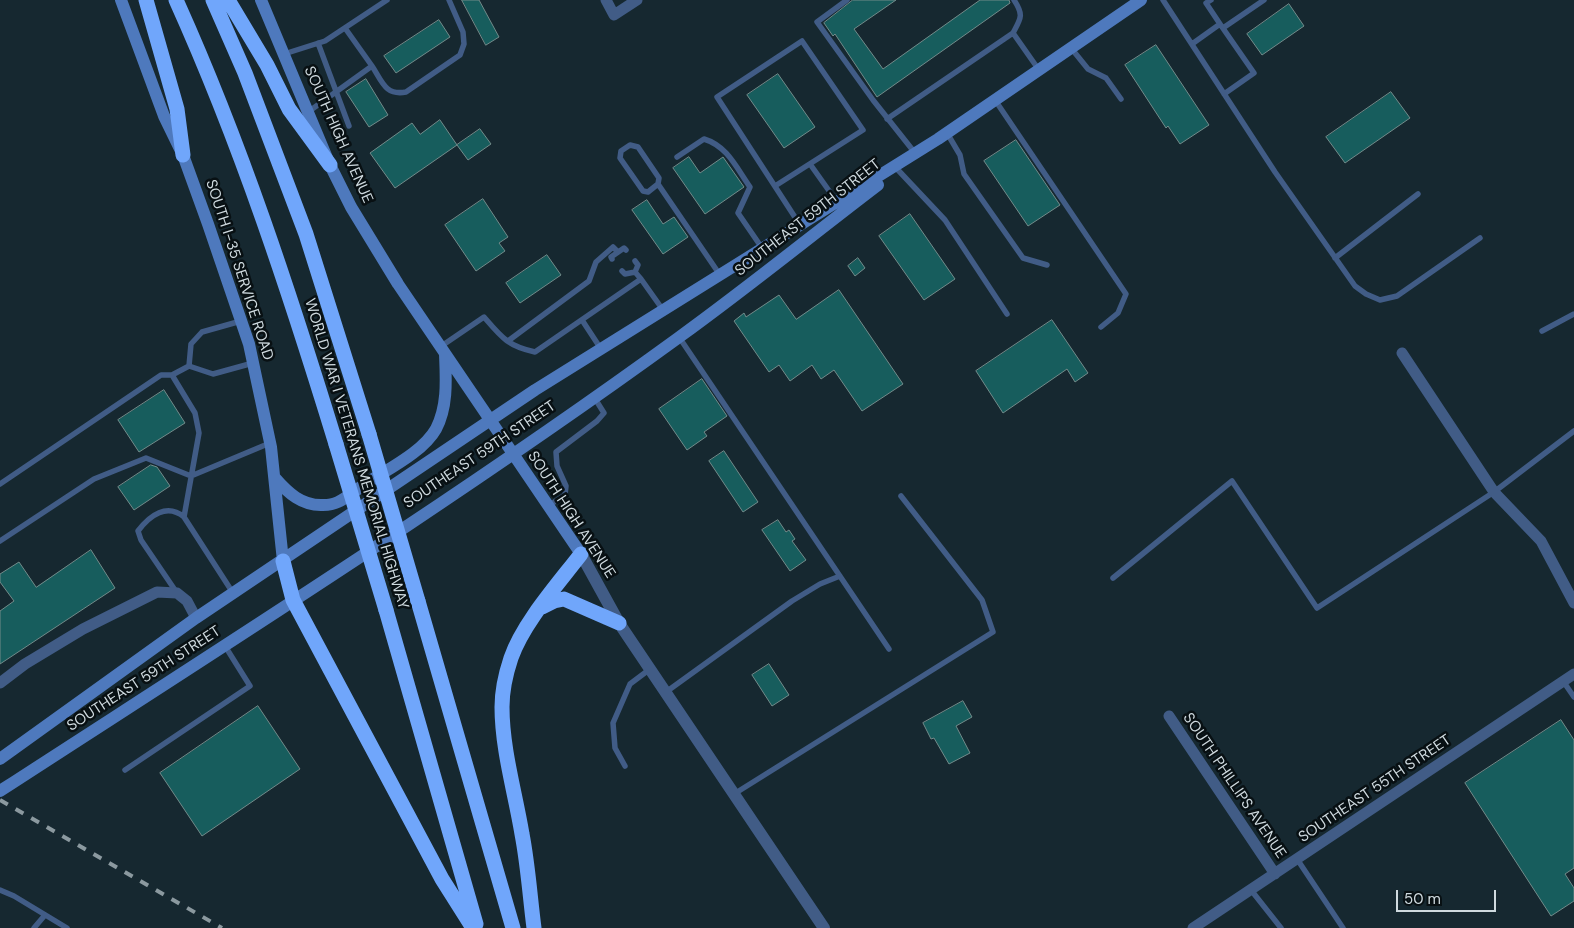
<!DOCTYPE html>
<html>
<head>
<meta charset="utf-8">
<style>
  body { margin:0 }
  #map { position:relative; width:1574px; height:928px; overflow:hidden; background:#162830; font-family:"DM Sans",sans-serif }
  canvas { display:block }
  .scale { position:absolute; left:1396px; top:890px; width:100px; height:22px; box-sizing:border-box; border:2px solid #cfdadf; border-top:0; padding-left:6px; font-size:15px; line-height:18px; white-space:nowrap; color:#cfdadf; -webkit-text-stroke:4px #081013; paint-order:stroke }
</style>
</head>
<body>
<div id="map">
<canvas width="1574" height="928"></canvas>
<div class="scale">50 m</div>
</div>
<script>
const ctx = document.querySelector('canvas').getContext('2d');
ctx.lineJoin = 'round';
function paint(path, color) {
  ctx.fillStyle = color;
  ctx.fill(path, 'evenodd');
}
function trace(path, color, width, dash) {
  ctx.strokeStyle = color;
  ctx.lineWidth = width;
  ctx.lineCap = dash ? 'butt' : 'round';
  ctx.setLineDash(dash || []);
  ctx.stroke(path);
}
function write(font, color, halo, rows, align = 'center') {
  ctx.font = font + ' "DM Sans",sans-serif';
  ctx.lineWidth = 5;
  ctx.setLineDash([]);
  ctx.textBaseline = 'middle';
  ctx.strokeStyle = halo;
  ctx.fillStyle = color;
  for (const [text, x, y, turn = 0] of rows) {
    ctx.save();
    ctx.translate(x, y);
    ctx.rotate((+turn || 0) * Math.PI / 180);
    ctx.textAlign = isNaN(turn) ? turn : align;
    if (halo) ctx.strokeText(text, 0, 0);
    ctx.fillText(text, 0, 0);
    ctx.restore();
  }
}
const building = new Path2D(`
  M462,0H479L499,37L486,45Z
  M853,0H896L854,29L883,69L980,0H1009L1010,3L877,97L835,34L833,36L824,23Z
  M1289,4L1304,26L1262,55L1247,34Z
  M439,20L450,37L396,73L384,56Z
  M1156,45L1209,125L1180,144L1168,126L1166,128L1125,65Z
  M778,74L815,127L784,148L747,95Z
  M366,79L388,115L369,127L346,92Z
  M1391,92L1410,118L1345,163L1326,137Z
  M440,120L457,145L395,188L370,153L412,123L420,134Z
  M480,129L491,144L468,160L457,145Z
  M1016,140L1060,205L1028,226L984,161Z
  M689,157L700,173L723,157L744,187L705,214L673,168Z
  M483,199L508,237L499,243L505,251L476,271L445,225Z
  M647,200L663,224L674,217L688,237L663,254L632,210Z
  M910,214L955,279L924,300L879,236Z
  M547,255L561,275L520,303L506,283Z
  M858,258L865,268L855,276L848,266Z
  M839,290L903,384L862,411L834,370L821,379L812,365L790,381L779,365L769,372L734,321L744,313L746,317L779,295L796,319Z
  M1052,320L1088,373L1075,382L1067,369L1003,413L976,371Z
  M702,379L727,416L704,432L707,436L687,450L659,409Z
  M164,390L185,423L139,452L118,420Z
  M724,451L758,502L743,512L709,461Z
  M151,465L157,467L170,486L134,510L118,487Z
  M778,520L786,532L789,530L795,539L792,541L806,560L790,571L762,530Z
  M91,550L115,588L0,664V611L14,601L0,582V574L19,562L36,587Z
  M769,664L789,695L772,706L752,675Z
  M963,701L972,717L956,726L970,753L949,764L934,738L931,739L923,723Z
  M258,706L300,769L202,836L160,773Z
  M1561,720L1574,740V868L1565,874L1574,888V901L1551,916L1465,783Z`);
const service = new Path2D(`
  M847,0L817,22L873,100L915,153
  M1014,0C1024,15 1021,18 1013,33L1039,70
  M1163,0L1275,172L1355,286L1366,294L1380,300L1397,296L1480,238
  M1211,0L1206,3L1220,24
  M345,28L372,66
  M1223,28L1264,0
  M318,43L349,126
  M1192,44L1220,24L1254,73L1224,94
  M1071,48L1088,69L1106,78L1121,99
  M284,54L325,41L387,0
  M995,100L1126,294L1118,313L1101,327
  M308,112L372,66C382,81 385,96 406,92L460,55L464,44L463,32L449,0
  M887,119L1013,33
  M947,133L960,155L964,174L1023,258L1047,265
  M677,157L704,139C727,146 736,167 750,187L738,213L762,248
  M810,164L837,202
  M898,170L945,220L1007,314
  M658,184L648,192L643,191L620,158L621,151L630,145L638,147L659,178L658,184L720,275
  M775,186L863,130L802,41L717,97L800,225
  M1335,258L1418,194
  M612,259L611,257L624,248L626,250
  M635,261L638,265L635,272L641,279
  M622,271L625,274L635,272
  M582,320L601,349
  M241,321L202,332L191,344L189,366L213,374L253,363
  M1542,331L1574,314
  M679,337L889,649
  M508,341L589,281L596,262L613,247L617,251
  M440,347L484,317C502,338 508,346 535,352L641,279L663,310
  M172,375L189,366
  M0,484L161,375H172L195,413L199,433L184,517L233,593
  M548,506L565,495L566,486L557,466L556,452L597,421L604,413L594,397
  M0,541L94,479L146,458L191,476L270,443
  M1113,578L1232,481L1317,608L1494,492L1574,431
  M177,593L141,540L138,531C150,515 167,503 184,517
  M1563,681L1574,697
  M666,692L792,601L820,584L840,576
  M625,766L615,748L613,723L630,684L650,669
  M125,770L250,686L225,646
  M734,794L993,632L982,600L901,496
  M1297,859L1343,928
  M0,890L14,896L67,928
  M1251,890L1281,928
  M34,928L45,915`);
const minor = new Path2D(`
  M606,0L614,15L637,0
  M1402,353L1494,492L1541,541L1574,603
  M0,683L25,664L83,629L157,592L177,593L187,601L196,618
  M1169,716L1275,874
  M1193,928L1574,674`);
const tertiary = new Path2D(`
  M581,554L619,623L824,928`);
const secondary = new Path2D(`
  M121,0L164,116L183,155L208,224L249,344L271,447L283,561
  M261,0L330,165L351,207L398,284L581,554
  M275,478C288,493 302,506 323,505C327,505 334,504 338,502C348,497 357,489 367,483C388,469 423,452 436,429C448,406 446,379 445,354
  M0,759L196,618L535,390L938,139L1141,0
  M0,791C228,643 458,498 678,338C746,289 811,236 878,185`);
const motorway = new Path2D(`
  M146,0L177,109L183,155
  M176,0C241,144 290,294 336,444
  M213,0L245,73L306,234L369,434
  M228,0L267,65L289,109L330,165
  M283,561L293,600L442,879L473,928
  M418,601L513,928
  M542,607L554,601L564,599L619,623
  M386,610L476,924
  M534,928C530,897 528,865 522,834C515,792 502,749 502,707C502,691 506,673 511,658C523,623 558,584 581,554`);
const rail = new Path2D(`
  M0,800L222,928`);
const motorwayBridge = new Path2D(`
  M369,434L418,601
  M336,444L386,610`);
const streetNames = [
  ["SOUTH HIGH AVENUE",338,135,66],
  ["SOUTHEAST 59TH STREET",808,218,-38],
  ["SOUTH I-35 SERVICE ROAD",239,270,72],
  ["WORLD WAR I VETERANS MEMORIAL HIGHWAY",356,454,73],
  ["SOUTHEAST 59TH STREET",480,455,-34],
  ["SOUTH HIGH AVENUE",571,515,57],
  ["SOUTHEAST 59TH STREET",144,679,-33],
  ["SOUTH PHILLIPS AVENUE",1234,786,56],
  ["SOUTHEAST 55TH STREET",1375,789,-34]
];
paint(building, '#175d5d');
trace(building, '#728b8a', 1);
trace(service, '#415c86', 5.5);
trace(minor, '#415c86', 11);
trace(tertiary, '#415c86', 12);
trace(secondary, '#4e79bd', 12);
trace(motorway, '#70a6fb', 15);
trace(rail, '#8b999f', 4, [9, 9]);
trace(motorwayBridge, '#70a6fb', 15);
write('15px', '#cfdadf', '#081013', streetNames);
</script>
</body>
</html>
